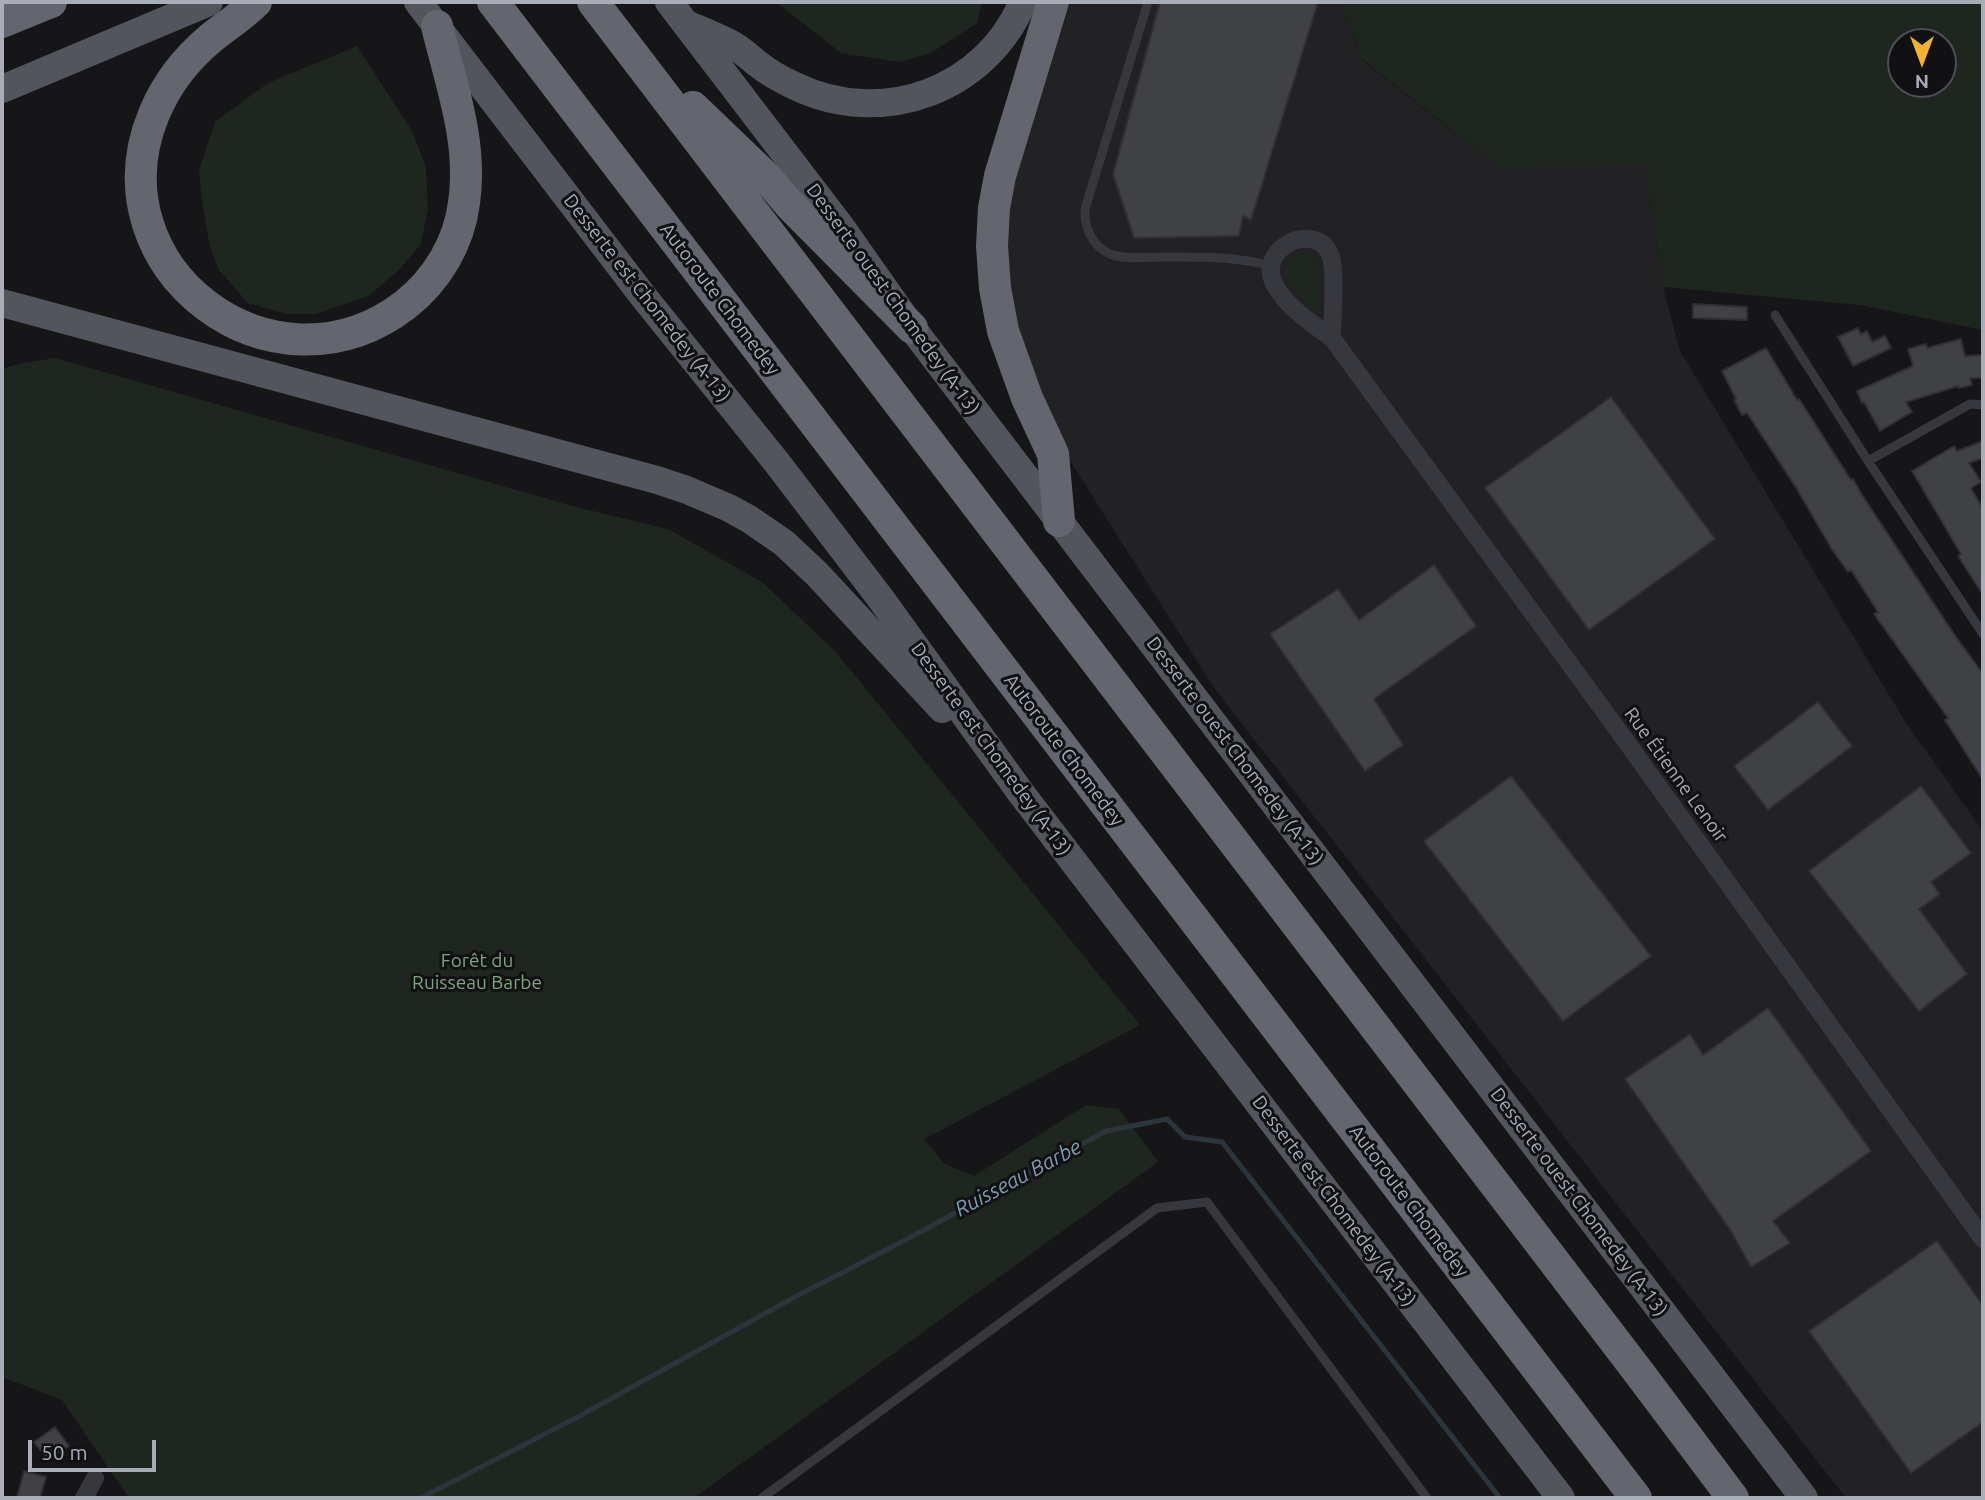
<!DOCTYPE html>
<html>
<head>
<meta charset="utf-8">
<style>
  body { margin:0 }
  #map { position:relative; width:1985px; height:1500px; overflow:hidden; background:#161618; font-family:Ubuntu,sans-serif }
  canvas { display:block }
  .frame { position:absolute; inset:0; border:4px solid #a8adb8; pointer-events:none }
  .north { position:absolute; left:1887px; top:28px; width:70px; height:70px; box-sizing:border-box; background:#111113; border:2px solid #4d4f55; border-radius:50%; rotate:180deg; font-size:19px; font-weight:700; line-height:28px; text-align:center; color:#a8adb8 }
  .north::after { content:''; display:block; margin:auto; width:24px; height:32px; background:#f2b134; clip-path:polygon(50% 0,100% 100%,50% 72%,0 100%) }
  .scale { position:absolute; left:28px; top:1440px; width:128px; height:32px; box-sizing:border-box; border:4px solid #a8adb8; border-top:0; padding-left:9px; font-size:21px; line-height:24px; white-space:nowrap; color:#a8adb8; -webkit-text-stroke:5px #111113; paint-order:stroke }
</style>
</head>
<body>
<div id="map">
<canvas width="1985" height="1500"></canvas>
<div class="frame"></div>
<div class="north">N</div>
<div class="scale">50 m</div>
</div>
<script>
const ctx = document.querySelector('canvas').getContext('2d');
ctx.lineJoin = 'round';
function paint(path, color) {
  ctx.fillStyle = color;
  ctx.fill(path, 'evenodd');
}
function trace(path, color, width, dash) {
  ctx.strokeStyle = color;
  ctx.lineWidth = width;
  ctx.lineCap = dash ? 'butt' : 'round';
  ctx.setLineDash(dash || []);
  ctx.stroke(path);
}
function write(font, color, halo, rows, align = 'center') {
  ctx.font = font + ' Ubuntu,sans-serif';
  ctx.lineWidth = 6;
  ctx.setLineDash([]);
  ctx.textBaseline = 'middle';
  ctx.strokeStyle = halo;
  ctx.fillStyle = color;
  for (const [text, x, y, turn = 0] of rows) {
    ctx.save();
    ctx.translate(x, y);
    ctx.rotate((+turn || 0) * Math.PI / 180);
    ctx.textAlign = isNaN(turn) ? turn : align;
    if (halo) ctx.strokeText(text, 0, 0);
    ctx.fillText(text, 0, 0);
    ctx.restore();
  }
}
const built = new Path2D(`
  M1071,2H1340L1362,60L1499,168L1645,164L1663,287L1680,351L1906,723L1983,831V1498H1846L1214,688L1060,445L1009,308L1007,193Z`);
const green = new Path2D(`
  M776,2H982L977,23L931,53L899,62L841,53Z
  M1340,2H1983V330L1860,305L1663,287L1645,165L1499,168L1362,59ZM1901,42H1943V84H1901Z
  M357,46L412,131L426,167L428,209L421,244L399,270L368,296L316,314H287L248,303L219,270L210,247L202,202L199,170L215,122L268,83Z
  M1298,253L1311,254L1321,265L1322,309L1312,310L1287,280L1285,268L1292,256Z
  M55,358L572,506L668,529L762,582L835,651L1140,1025L924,1139L945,1164L974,1176L1086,1105L1119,1109L1158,1162L694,1498H129L62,1400L2,1377V369L18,364Z`);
const stream = new Path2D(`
  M421,1498L574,1419L795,1297L911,1237L1106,1131L1167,1119L1185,1137L1222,1142L1500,1498`);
const building = new Path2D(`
  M1160,2H1318L1251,220L1243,216L1239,236L1134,238L1113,174Z
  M1693,304L1747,307V320L1693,318Z
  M1858,328L1861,334L1867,331L1872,342L1885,336L1891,348L1853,366L1838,337Z
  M1961,339L1965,356L1983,355V378H1970L1972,385L1959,388L1958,386L1906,402L1912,412L1880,431L1864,402L1862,403L1857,391L1913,366L1908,349L1926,344L1927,348Z
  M1766,348L1797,400L1799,399L1851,480L1853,479L1862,495L1956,637L1983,674V780L1945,720L1948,718L1874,614L1878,612L1851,570L1848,572L1831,548L1797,489L1747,413L1742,415L1734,400L1736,399L1722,371Z
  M1611,397L1715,539L1589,630L1485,488Z
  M1983,441V458L1969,463L1981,482L1971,488L1983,509V595L1958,556L1961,554L1912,471L1954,446L1957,451Z
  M1434,565L1476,626L1374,699L1403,745L1365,771L1270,634L1338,589L1359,620Z
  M1818,702L1852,746L1768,810L1734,766Z
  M1511,776L1651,956L1563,1021L1424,841Z
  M1921,786L1971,853L1931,882L1940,894L1919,909L1967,974L1919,1011L1809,871Z
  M1768,1008L1871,1151L1773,1221L1790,1243L1751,1267L1731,1231L1625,1079L1690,1034L1703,1055Z
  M1937,1241L1983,1306V1422L1911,1473L1809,1331Z
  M55,1427L69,1446L48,1460L34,1442Z
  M24,1471L46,1477L40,1498H17Z`);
const service = new Path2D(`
  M1148,2L1085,209C1084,227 1092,246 1110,254C1125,260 1147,257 1164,257C1202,257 1233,256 1271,266
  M1775,315L1868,461L1983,634
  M1868,461L1970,404L1983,405
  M762,1498L1157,1208L1207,1202L1427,1498`);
const minor = new Path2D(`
  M1332,338C1332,319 1337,266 1329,252C1312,221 1253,250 1276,287C1287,307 1314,325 1332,338L1615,726L1983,1239
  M84,1498L95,1478`);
const primary = new Path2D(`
  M418,2L643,296L778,464L881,599L1021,793L1561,1498
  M669,2L841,227L912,328L1804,1498
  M689,25C703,31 719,37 733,45C742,50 750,58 758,64C769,73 782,80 795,86C882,128 985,91 1023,2
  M2,89L209,2
  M2,303L657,480L687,490L729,508L749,519L784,543L817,574L942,709`);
const motorway = new Path2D(`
  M256,2C242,16 226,26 211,38C187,58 166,85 154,114C90,268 273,406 405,305C437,280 459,243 464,203C473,143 451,84 437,26
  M493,2L1636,1498
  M593,2L1640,1374L1733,1498
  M1053,2L1000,176L994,208L992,246L995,288L1003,331L1027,398L1053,454L1059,521
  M2,22L51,2
  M693,107L768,179L790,205L912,328`);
const streetNames = [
  ["Desserte est Chomedey (A-13)",647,298,52],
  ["Autoroute Chomedey",720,299,53],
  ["Desserte ouest Chomedey (A-13)",893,299,54],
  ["Desserte est Chomedey (A-13)",991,749,54],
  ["Autoroute Chomedey",1064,750,53],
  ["Desserte ouest Chomedey (A-13)",1235,751,53],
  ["Rue Étienne Lenoir",1676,775,54],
  ["Desserte est Chomedey (A-13)",1334,1201,53],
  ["Autoroute Chomedey",1409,1201,53],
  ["Desserte ouest Chomedey (A-13)",1579,1202,53]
];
const parkNames = [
  ["Forêt du",477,961],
  ["Ruisseau Barbe",477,983]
];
const waterNames = [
  ["Ruisseau Barbe",1018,1178,-28]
];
paint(built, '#222225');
paint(green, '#1e261f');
trace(stream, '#2c353c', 5);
paint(building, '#404145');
trace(building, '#303034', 2);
trace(service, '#37383d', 9);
trace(minor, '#37383d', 18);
trace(primary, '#53555c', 28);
trace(motorway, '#63666e', 32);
write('19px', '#a8adb8', '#111113', streetNames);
write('19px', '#7fa381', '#111113', parkNames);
write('italic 21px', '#7f9bb3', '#111113', waterNames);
</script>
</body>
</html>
